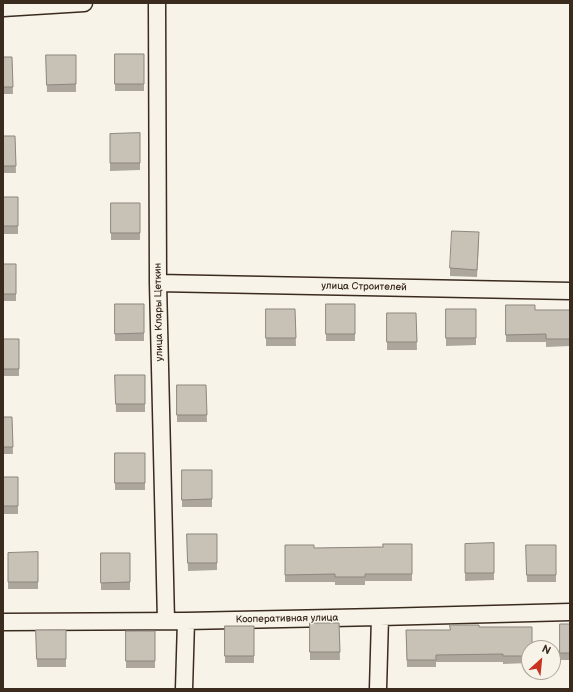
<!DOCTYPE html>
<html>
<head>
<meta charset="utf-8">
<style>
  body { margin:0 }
  #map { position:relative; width:573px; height:692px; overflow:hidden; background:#f7f3e8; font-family:"Balsamiq Sans",sans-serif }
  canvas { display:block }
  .frame { position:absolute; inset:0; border:4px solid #3b2a1e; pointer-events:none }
  .north { position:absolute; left:521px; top:640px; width:40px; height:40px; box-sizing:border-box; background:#f7f3e8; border:1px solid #aca397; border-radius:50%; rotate:27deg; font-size:11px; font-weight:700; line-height:16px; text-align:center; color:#3b2a1e }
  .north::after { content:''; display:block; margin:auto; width:14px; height:18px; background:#c8321e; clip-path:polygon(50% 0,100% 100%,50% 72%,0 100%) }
</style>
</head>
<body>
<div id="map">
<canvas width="573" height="692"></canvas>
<div class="frame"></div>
<div class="north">N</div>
</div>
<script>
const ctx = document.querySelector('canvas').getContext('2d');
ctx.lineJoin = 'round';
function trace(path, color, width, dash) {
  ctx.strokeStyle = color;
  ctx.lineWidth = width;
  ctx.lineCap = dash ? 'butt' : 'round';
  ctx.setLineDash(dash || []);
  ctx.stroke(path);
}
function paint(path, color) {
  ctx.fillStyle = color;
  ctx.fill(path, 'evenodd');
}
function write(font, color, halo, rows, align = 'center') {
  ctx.font = font + ' "Balsamiq Sans",sans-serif';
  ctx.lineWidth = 3;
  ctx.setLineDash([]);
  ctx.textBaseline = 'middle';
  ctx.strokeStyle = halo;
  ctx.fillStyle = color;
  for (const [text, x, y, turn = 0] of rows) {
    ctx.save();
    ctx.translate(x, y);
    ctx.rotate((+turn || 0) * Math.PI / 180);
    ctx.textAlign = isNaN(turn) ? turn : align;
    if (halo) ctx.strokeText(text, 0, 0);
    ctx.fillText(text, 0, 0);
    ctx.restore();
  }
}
const minor = new Path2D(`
  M157,3L158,283L166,621
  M3,8L84,3
  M158,283L570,291
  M3,622L186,621L380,617L570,612
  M184,689L186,621
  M378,689L380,617`);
const wall = new Path2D(`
  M115,54H144V91H115Z
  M46,55H76V92H47Z
  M3,57H12L13,94H3Z
  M140,133V170L110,171V134Z
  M3,136H15L16,173H3Z
  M3,197H18V234H3Z
  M111,203H140V240H111Z
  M479,240L477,277L450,276V268Z
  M3,264H16V301H3Z
  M115,304H144V341H115Z
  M326,304H355V341H326Z
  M506,305L535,310H570V346L546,347V342H506Z
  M266,309H295L296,346H266Z
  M446,309H476V345L446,346Z
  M387,313H416L417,350H387Z
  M3,339H19V376H3Z
  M115,375H145V412H116Z
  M177,385H206L207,422H177Z
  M3,417H12L13,454H3Z
  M115,453H145V490H115Z
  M182,470H212V507H182Z
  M3,477H18V514H3Z
  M187,534H217V570L188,571Z
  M494,543V580L465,581V544Z
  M412,544V581H365V585H335V582H285V545L314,548L383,547Z
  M526,545H556V582H527Z
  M38,552V589H8V553Z
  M101,553H130V590H101Z
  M310,623H339L340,660H310Z
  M560,624H570V660H560Z
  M225,626H254V663H225Z
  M479,627L529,648V663L503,664V662H436V667H407L406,630H450Z
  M36,630H66V667H37Z
  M126,631H155V668H126Z`);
const building = new Path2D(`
  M115,54H144V84H115Z
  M46,55H76V84L47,85Z
  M3,57H12L13,87H3Z
  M140,133V163H110V134Z
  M3,136H15L16,166H3Z
  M3,197H18V226H3Z
  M111,203H140V233H111Z
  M452,231L479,232L477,270L450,268Z
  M3,264H16V294H3Z
  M115,304H144V333L115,334Z
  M326,304H355V334H326Z
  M506,305H535V310H570V339H546V334L506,335Z
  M266,309H295L296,338H266Z
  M446,309H476V338H446Z
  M387,313H416L417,342H387Z
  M3,339H19V369H3Z
  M115,375H145V404H116Z
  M177,385H206L207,415H177Z
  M3,417H12L13,447H3Z
  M115,453H145V483H115Z
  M182,470H212V499L182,500Z
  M3,477H18V506H3Z
  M187,534H217V563H188Z
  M494,543V573H465V544Z
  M383,544H412V574H365V577H335V574L285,575V545H314V548L383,547Z
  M526,545H556V575H527Z
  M38,552V582H8V553Z
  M101,553H130V582L101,583Z
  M310,623H339L340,652H310Z
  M560,624H570V653H560Z
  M450,625H479V627H532V648H529V656H503V654L436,655V660H407L406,630H450Z
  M225,626H254V656H225Z
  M36,630H66V659H37Z
  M126,631H155V661H126Z`);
const streetNames = [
  ["улица Строителей",364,287,1],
  ["улица Клары Цеткин",159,312,-91],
  ["Кооперативная улица",287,619,-1]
];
trace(minor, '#3b2a1e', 19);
trace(minor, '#f7f3e8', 16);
paint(wall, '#aca69d');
paint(building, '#c8c1b6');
trace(building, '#8c877f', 1);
write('10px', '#3b2a1e', '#f7f3e8', streetNames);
</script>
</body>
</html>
